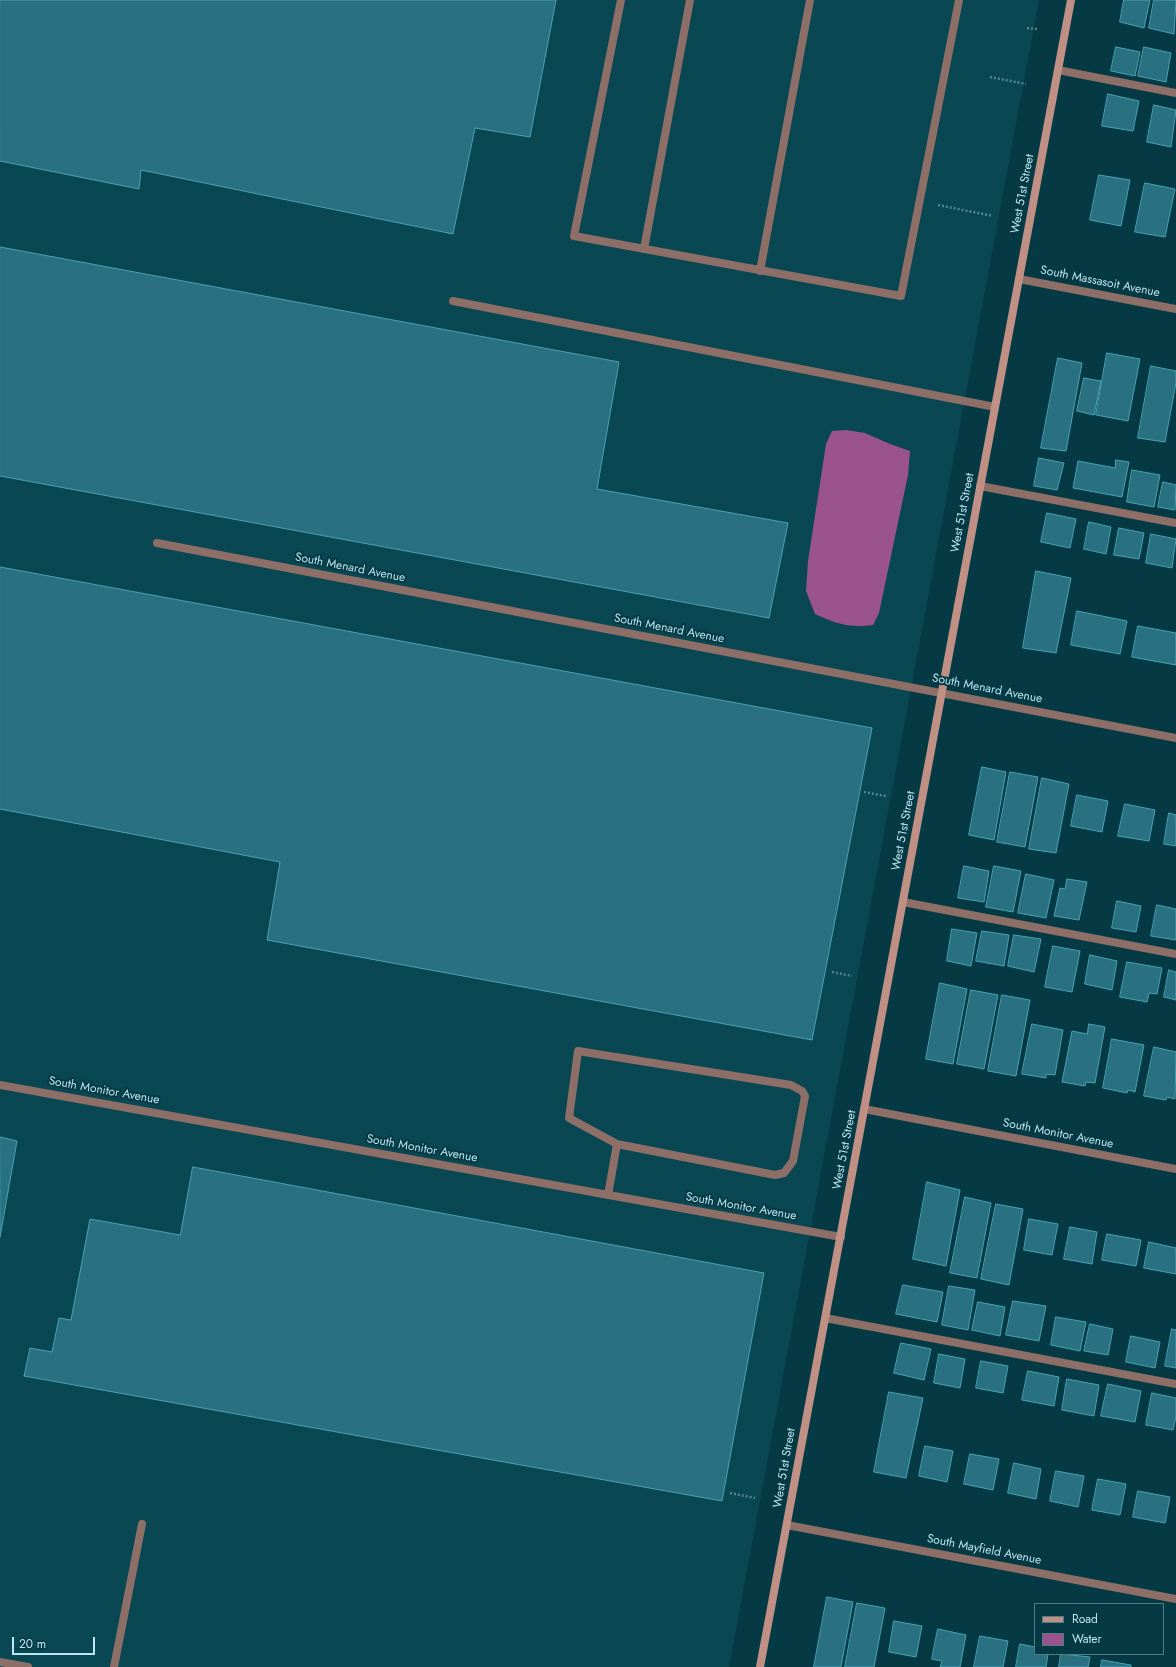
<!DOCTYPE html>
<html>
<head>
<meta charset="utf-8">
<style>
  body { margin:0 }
  #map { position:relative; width:1176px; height:1667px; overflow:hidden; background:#053a44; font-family:Jost,sans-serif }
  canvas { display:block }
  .legend { position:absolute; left:1034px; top:1603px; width:130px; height:52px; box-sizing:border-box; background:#053a44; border:1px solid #4e7e88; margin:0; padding:5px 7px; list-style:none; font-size:12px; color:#bce5ef }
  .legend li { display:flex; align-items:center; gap:8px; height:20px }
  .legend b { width:20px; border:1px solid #4e7e88 }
  .scale { position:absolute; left:12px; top:1637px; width:83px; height:18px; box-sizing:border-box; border:2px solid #bce5ef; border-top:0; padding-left:5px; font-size:12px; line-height:14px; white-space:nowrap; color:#bce5ef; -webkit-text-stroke:3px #053a44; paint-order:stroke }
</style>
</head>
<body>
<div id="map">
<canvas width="1176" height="1667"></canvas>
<ul class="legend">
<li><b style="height:5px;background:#c09085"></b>Road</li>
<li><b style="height:11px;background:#9b538e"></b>Water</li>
</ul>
<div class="scale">20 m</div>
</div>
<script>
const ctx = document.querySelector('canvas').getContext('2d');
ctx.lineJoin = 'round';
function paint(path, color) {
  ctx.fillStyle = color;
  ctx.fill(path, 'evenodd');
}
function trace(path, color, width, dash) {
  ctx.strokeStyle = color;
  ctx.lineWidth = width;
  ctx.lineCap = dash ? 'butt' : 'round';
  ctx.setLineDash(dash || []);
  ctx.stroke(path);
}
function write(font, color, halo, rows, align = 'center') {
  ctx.font = font + ' Jost,sans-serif';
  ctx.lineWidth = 4;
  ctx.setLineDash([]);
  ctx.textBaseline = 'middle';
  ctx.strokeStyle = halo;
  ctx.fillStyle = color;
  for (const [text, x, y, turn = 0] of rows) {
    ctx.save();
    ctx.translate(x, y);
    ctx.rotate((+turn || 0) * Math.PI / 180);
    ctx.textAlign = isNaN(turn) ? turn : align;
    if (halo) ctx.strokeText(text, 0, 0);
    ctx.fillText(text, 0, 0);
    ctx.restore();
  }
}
const built = new Path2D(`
  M0,0H1039L729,1667H0Z`);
const water = new Path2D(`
  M846,430L865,433L890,444L910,451L908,475L879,613L873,625C849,628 837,624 815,614L806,591L808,561L826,444L832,431Z`);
const building = new Path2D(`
  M0,0H556L530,137L475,128L453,234L141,170L139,189L0,161Z
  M1124,0H1150L1144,28L1120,22Z
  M1154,0H1176L1174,34L1149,28Z
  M1116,47L1140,52L1135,76L1111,71Z
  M1144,47L1171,53L1166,82L1138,76Z
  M1108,94L1139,101L1133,131L1102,126Z
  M1154,105L1176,110L1171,147L1147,142Z
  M1099,175L1130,180L1121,226L1090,220Z
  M1145,183L1175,189L1165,237L1135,232Z
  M0,247L619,362L597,489L788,523L769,618L0,476Z
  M1107,353L1140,359L1128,421L1096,415Z
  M1058,358L1082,363L1066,451L1041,448Z
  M1151,366L1176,371V383L1165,442L1138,438Z
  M1084,378L1101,381L1094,415L1077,411Z
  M1039,458L1064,463L1057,490L1034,486Z
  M1116,460L1129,462L1122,497L1073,488L1078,461L1115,468Z
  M1132,470L1160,475L1154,507L1127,502Z
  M1163,482L1176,485L1175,510L1158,507Z
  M1047,513L1076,519L1070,548L1041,542Z
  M1089,522L1111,527L1106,554L1084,549Z
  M1119,528L1144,533L1139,559L1114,555Z
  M1151,534L1176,539L1172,568L1146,563Z
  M0,567L872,728L812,1040L267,940L280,862L0,809Z
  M1036,571L1071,578L1056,653L1023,648Z
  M1077,611L1127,621L1120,654L1071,645Z
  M1138,626L1176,633V665L1132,657Z
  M982,767L1006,772L994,840L969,835Z
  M1010,772L1038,777L1025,847L997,842Z
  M1042,778L1069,784L1056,853L1029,849Z
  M1077,795L1108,801L1102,832L1071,826Z
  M1125,804L1155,810L1149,841L1118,836Z
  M1169,813L1176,815V846L1164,844Z
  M964,866L989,871L984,902L958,898Z
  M994,866L1021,871L1013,912L986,907Z
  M1026,874L1054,880L1046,918L1018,913Z
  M1067,879L1087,882L1079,920L1054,916L1060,888L1065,889Z
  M1117,901L1141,906L1136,932L1112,928Z
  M1157,905L1176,909V940L1151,936Z
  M952,929L977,933L971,966L947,961Z
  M982,931L1009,935L1004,966L976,961Z
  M1014,935L1041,939L1034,972L1008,966Z
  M1053,946L1080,951L1072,992L1045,987Z
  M1090,955L1117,961L1112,990L1085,984Z
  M1127,962L1162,968L1157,994L1149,993L1147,1002L1120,997Z
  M1169,970L1176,972V1000L1164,997Z
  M940,983L967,989L953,1064L926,1059Z
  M971,990L998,995L984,1069L957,1064Z
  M1002,995L1030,1000L1016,1076L988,1071Z
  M1032,1024L1063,1030L1055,1075L1046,1074V1078L1022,1074Z
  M1089,1024L1105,1027L1095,1083L1086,1082L1085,1086L1062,1082L1072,1031L1087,1034Z
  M1112,1039L1144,1045L1135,1092L1128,1090L1127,1093L1103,1088Z
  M1154,1047L1176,1052L1175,1099L1167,1097L1166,1100L1144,1096Z
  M0,1137L17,1141L0,1237Z
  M193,1167L764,1273L722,1501L24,1376L30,1348L52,1352L59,1318L71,1320L90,1219L180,1235Z
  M927,1182L960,1190L946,1266L913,1259Z
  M965,1197L991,1203L977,1278L950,1273Z
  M996,1204L1023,1209L1009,1285L981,1279Z
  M1029,1219L1058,1224L1052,1255L1024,1250Z
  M1070,1227L1097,1232L1092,1264L1064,1259Z
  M1107,1234L1141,1240L1136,1266L1102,1260Z
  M1149,1242L1176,1248V1274L1144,1268Z
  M903,1285L943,1292L937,1322L896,1314Z
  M949,1286L975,1290L968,1330L942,1325Z
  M1013,1301L1046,1306L1039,1341L1006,1335Z
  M978,1302L1005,1307L1000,1336L972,1330Z
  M1056,1317L1086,1322L1080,1351L1051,1345Z
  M1090,1324L1113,1329L1108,1355L1084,1351Z
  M1172,1329L1176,1330V1368L1165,1366Z
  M1131,1336L1160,1342L1155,1368L1126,1362Z
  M901,1343L931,1349L924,1380L894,1373Z
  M939,1354L965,1359L960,1388L934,1383Z
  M981,1361L1008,1366L1003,1393L976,1388Z
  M1028,1371L1059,1377L1054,1406L1022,1400Z
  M1067,1379L1099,1385L1094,1416L1062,1410Z
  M1108,1384L1141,1391L1135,1422L1101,1416Z
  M889,1392L923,1398L906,1478L874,1472Z
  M1152,1393L1176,1398V1417L1173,1430L1146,1425Z
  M925,1446L953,1451L947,1482L919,1476Z
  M970,1454L999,1459L993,1490L964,1484Z
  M1014,1463L1041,1469L1036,1499L1008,1493Z
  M1056,1471L1084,1476L1078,1507L1050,1501Z
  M1098,1479L1126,1484L1120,1515L1092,1510Z
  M1138,1491L1170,1497L1165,1523L1133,1517Z
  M827,1597L853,1602L841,1667H814Z
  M857,1603L885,1608L874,1667H845Z
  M894,1621L922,1626L916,1657L889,1652Z
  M938,1629L966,1635L960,1667H940L942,1661L932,1659Z
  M980,1636L1008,1641L1003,1667H974Z
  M1020,1644L1035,1647V1654H1048L1046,1667H1016Z
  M1061,1654L1090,1657L1088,1667H1059Z
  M1102,1660L1131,1665V1667H1101Z`);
const path = new Path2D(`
  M1027,28L1037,29
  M990,77L1026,84
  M938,205L993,216
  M864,792L886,796
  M832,972L852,976
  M730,1493L755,1498`);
const lane = new Path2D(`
  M621,0L574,236L901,296L959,0
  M1058,70L1176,93
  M644,249L690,0
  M760,271L810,0
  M453,301L995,407
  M980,486L1176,523
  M903,902L1176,954
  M608,1195L617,1144L775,1175L784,1173L793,1161L805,1096L802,1091L791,1085L578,1051L569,1118L617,1144
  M825,1318L1176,1384
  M114,1667L142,1524`);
const street = new Path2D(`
  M1019,279L1176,309
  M157,543L1176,738
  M0,1085L841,1237
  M864,1109L1176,1169
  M787,1525L1176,1599
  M0,1662L28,1667`);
const secondary = new Path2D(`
  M760,1667L1071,0`);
const streetNames = [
  ["West 51st Street",1023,194,-79],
  ["South Massasoit Avenue",1100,282,11],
  ["West 51st Street",963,513,-79],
  ["South Menard Avenue",350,568,11],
  ["South Menard Avenue",669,629,11],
  ["South Menard Avenue",987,689,11],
  ["West 51st Street",904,831,-79],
  ["South Monitor Avenue",104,1091,10],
  ["South Monitor Avenue",1058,1134,11],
  ["South Monitor Avenue",422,1149,10],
  ["West 51st Street",845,1150,-79],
  ["South Monitor Avenue",741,1207,10],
  ["West 51st Street",785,1468,-80],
  ["South Mayfield Avenue",984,1550,11]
];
paint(built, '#094853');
paint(water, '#9b538e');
paint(building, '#297180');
trace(building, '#48a2b5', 1);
trace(path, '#54848e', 2.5, [2, 2]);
trace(lane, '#8e6f68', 8);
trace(street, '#8e6f68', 8);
trace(secondary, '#c09085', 8);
write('12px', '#bce5ef', '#053a44', streetNames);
</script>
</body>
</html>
